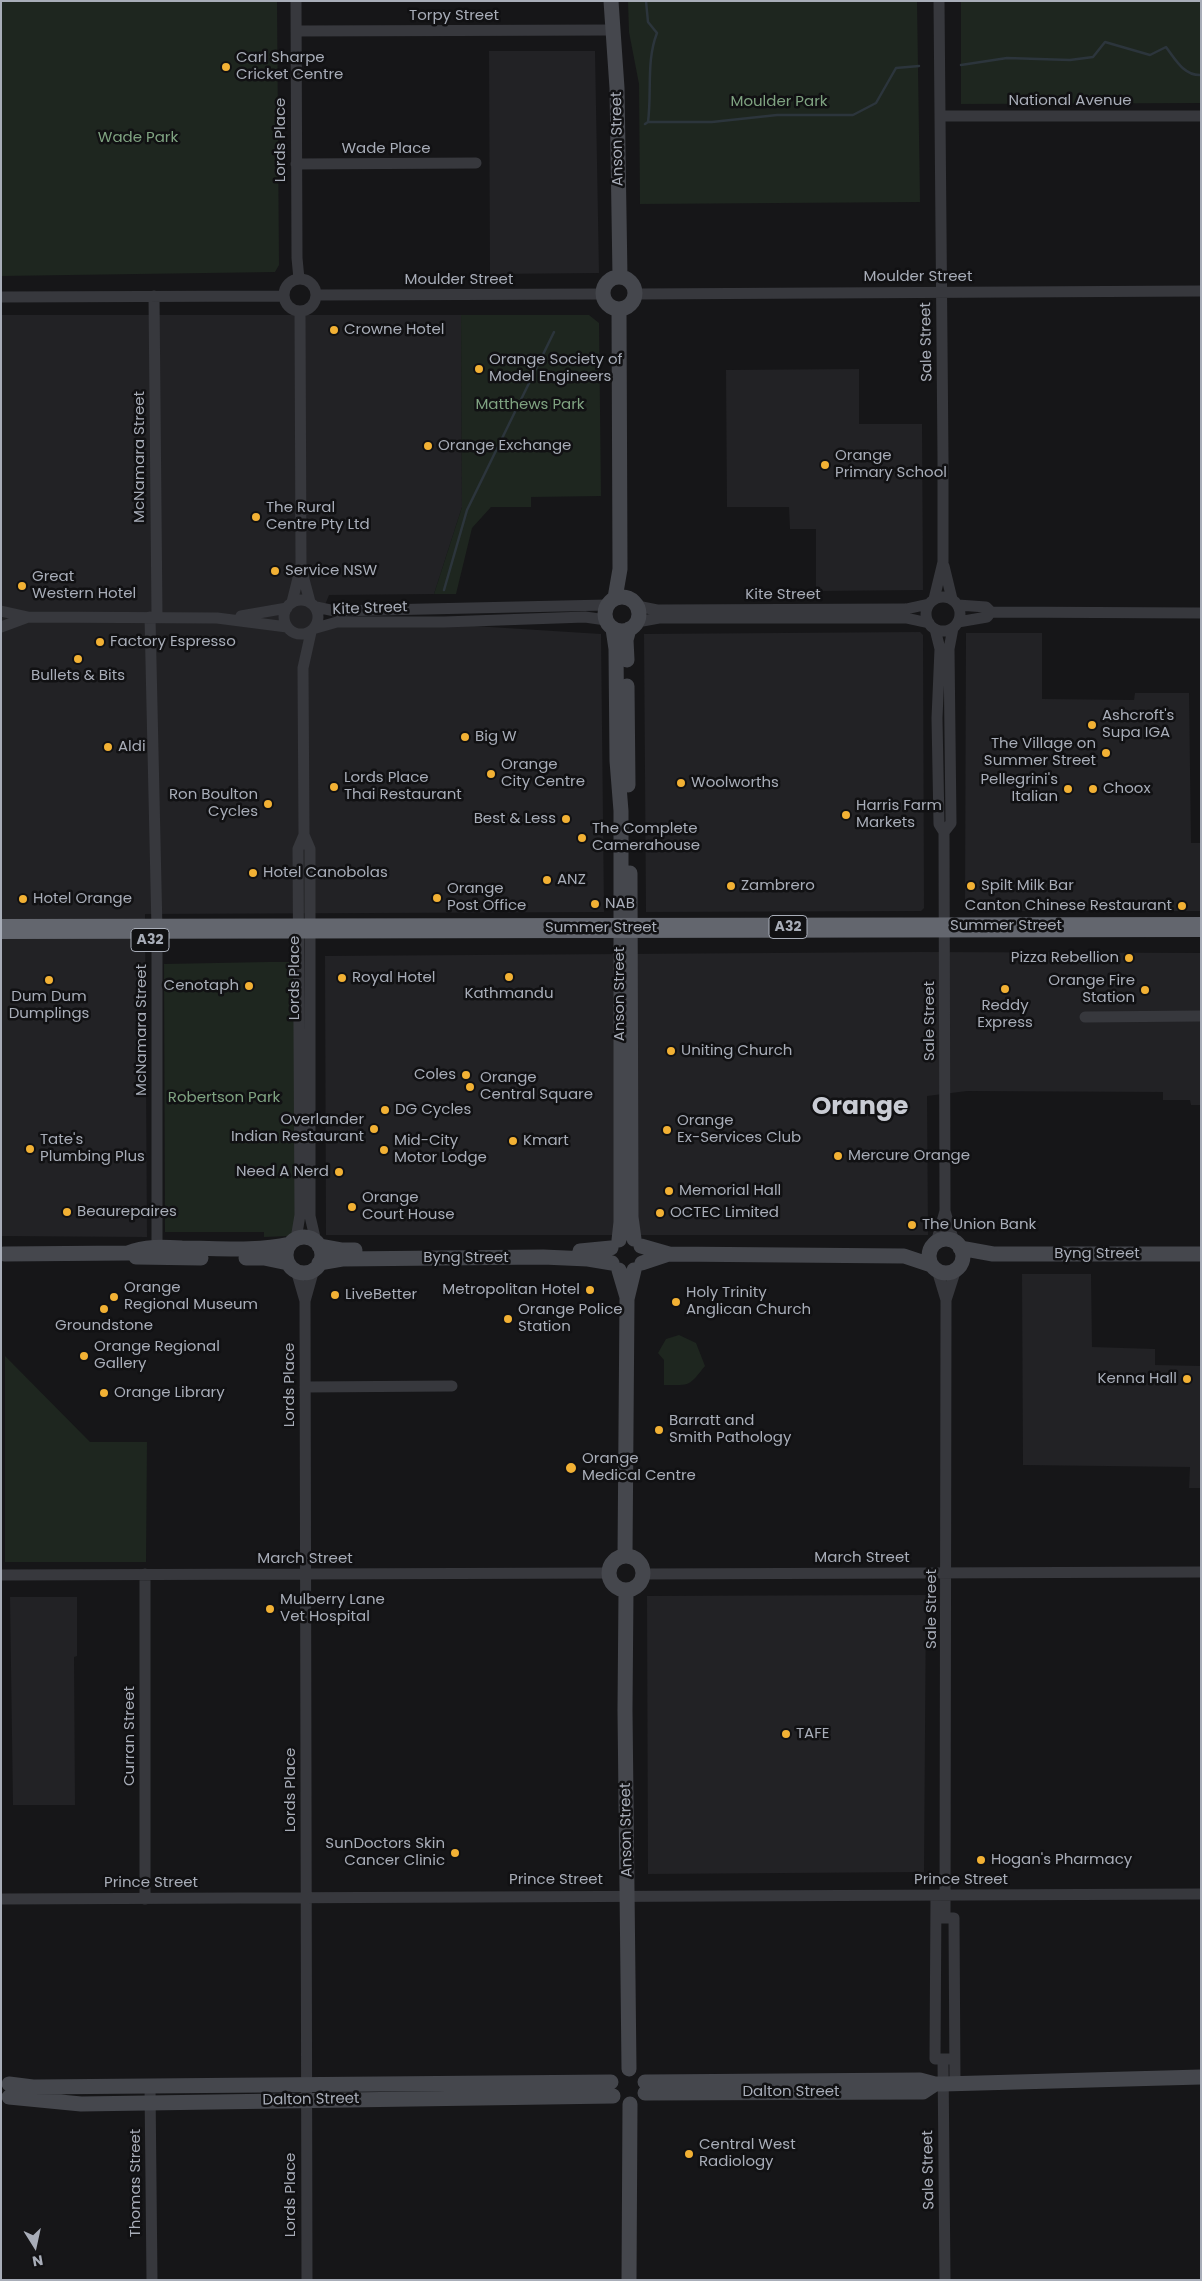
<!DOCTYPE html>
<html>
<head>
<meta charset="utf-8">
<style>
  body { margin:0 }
  #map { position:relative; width:1202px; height:2281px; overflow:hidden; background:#161618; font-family:Poppins,sans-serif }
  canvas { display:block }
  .frame { position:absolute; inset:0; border:2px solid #a8adb8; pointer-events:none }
  .north { position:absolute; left:10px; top:2221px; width:50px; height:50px; -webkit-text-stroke:4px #111113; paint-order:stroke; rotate:170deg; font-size:14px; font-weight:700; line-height:20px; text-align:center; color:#a8adb8 }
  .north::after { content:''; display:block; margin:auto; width:18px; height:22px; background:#a8adb8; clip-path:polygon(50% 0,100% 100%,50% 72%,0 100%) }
</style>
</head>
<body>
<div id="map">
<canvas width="1202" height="2281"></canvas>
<div class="frame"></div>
<div class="north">N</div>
</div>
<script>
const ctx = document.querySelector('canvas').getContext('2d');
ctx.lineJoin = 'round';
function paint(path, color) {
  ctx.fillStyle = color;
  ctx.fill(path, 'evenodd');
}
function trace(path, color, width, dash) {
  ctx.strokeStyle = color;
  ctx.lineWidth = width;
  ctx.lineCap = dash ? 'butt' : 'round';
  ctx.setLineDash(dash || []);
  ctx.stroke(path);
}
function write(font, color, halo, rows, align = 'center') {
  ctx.font = font + ' Poppins,sans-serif';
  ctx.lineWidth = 5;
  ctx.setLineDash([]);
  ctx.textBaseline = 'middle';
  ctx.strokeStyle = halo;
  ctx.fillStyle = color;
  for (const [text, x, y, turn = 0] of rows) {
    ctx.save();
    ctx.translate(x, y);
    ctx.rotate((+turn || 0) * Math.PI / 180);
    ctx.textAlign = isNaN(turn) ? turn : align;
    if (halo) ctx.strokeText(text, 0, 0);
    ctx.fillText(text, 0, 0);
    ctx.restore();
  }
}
const built = new Path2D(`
  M489,51H595L599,273L490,274Z
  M1,315H461L462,507L434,594L329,595L316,627L411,622L601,634L604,912L145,914L147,1237L1,1236Z
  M859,369V424H922L923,590L816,591V529H790L789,507H727L726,370Z
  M920,632L923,635L924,908L921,911L646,912L644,634Z
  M966,633H1042V699L1134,700L1135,693H1189L1191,843H1201V911H965Z
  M921,952L1201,953V1105H1191L1190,1100H1163V1092L967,1091L927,1096L928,1235H326L325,956Z
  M1022,1274H1091L1092,1347L1155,1349V1365L1201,1366V1488H1189L1190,1467L1023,1465Z
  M926,1595L924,1872L648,1874L647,1596Z
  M10,1597H77V1656L74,1657L75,1805H13Z`);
const green = new Path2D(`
  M1,1H277L279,265L275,272L1,276Z
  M628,1H917L920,202L640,204L639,84L629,32Z
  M961,1H1201V103L961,104Z
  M461,315H589L599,323L601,496L531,497V507H491L472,528L456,594H434L462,507Z
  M268,962H296L295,1230L289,1236L264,1237V1232H165L164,964Z
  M679,1335L696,1343L705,1366C688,1387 691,1385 664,1385V1360L658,1353L666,1339Z
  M5,1356L90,1442H147L146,1562H5Z`);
const stream = new Path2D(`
  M646,1L648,22L657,33C646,61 652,92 648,122
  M961,65L1007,58L1070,60L1093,57L1105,42L1150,55L1166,47C1175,59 1184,76 1201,75
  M645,124L648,122H712L777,115H853L876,103L896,68L919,66
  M444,590L467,510L554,332`);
const street = new Path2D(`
  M296,1L297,258L299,279
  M296,31L612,30
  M940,116H1201
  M296,164L476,163
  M284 295a16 16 0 1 1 32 0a16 16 0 1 1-32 0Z
  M636,294L1201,291
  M316,295L603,294
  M154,296L157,617
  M1,297L283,296
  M944,566L952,599
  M302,572L310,602
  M926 614a17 17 0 1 1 34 0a17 17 0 1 1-34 0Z
  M934,599L943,562V458L939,1
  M284 617a17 17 0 1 1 34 0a17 17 0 1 1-34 0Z
  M292,602L301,566L300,311
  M958,605L986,607L991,612L1201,613
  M637,606L657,610L906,609L929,604
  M316,607L335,611L607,605
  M1,611L28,617L217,618L287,627
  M241,616L287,608
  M150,617L157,930V1247L153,1252
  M637,622L659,618H906L929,623
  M958,622L987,617L991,612
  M1,627L28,617
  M316,628L337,622H444L585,617L606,620
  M935,629L940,649L937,718L939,824L944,832L945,1211L954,1242
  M311,632L303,668L304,835L310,849V1216L316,1242
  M944,832L951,823L949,649L953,628
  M1085,1017L1201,1016
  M296,1239L300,1215L298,849L304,835
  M936,1243L945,1211
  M296,1270L305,1301
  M937,1270L946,1300L945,1918
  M946,1300L956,1269
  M305,1387L452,1386
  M145,1574V1899
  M643,1574L1201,1572
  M1,1575L609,1573
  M936,1895L935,2059H951
  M1,1899L1201,1894
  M936,1918H954L955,2084
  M943,2059L945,2280
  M150,2086L152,2280
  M307,2280L305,1301L314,1269`);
const secondary = new Path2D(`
  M611,1L617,88L620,277
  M603 293a16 16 0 1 1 32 0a16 16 0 1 1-32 0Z
  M605 614a17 17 0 1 1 34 0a17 17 0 1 1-34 0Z
  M615,598L620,569L619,310
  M613,629L616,649L617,761L621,811V1222L619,1240
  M627,660L626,640L629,629
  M627,686L628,785
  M630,873L631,1217L634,1239
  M286 1255a18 18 0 1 1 36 0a18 18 0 1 1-36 0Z
  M929 1256a17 17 0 1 1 34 0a17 17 0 1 1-34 0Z
  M319,1246L341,1250H355
  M641,1246L669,1254L904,1256L931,1265
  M960,1248L993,1254H1201
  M580,1251L611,1248
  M4,1254L128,1253C145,1246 163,1247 182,1248C217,1248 255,1252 290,1244
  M136,1257L201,1258
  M246,1258H264L288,1263
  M319,1263L342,1259L543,1257L588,1259L612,1263
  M642,1263L669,1254
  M619,1270L627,1297
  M625,1556L627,1299L634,1270
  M609 1573a17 17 0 1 1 34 0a17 17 0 1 1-34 0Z
  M626,1590L625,1710L629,2069
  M645,2082L920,2080L935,2084H943L1201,2077
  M9,2084L33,2087L611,2082
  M645,2093L923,2092L935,2084
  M9,2097L81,2104L613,2096
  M629,2280L630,2104`);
const highway = new Path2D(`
  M1,929L1201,927`);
const markers = [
  [226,67,5,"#f2b134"],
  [334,330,5,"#f2b134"],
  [479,369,5,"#f2b134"],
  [428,446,5,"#f2b134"],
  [825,465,5,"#f2b134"],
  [256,517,5,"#f2b134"],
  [275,571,5,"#f2b134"],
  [22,586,5,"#f2b134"],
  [100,642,5,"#f2b134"],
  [78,659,5,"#f2b134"],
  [1092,725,5,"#f2b134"],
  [465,737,5,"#f2b134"],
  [108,747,5,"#f2b134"],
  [1106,753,5,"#f2b134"],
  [491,774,5,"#f2b134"],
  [681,783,5,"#f2b134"],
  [334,787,5,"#f2b134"],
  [1068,789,5,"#f2b134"],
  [1093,789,5,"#f2b134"],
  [268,804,5,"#f2b134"],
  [846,815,5,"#f2b134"],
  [566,819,5,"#f2b134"],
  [582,838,5,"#f2b134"],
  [253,873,5,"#f2b134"],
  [547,880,5,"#f2b134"],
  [731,886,5,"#f2b134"],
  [971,886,5,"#f2b134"],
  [437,898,5,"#f2b134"],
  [23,899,5,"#f2b134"],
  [595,904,5,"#f2b134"],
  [1182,906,5,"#f2b134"],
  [1129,958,5,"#f2b134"],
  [509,977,5,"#f2b134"],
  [342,978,5,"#f2b134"],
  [49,980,5,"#f2b134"],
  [249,986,5,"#f2b134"],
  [1005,989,5,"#f2b134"],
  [1145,990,5,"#f2b134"],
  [671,1051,5,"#f2b134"],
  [466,1075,5,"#f2b134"],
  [470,1087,5,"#f2b134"],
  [385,1110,5,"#f2b134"],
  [374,1129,5,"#f2b134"],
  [667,1130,5,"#f2b134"],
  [513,1141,5,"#f2b134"],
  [30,1149,5,"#f2b134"],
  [384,1150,5,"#f2b134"],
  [838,1156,5,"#f2b134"],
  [339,1172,5,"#f2b134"],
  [669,1191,5,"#f2b134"],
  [352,1207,5,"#f2b134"],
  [67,1212,5,"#f2b134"],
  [660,1213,5,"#f2b134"],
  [912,1225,5,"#f2b134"],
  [590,1290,5,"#f2b134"],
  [335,1295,5,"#f2b134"],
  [114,1297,5,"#f2b134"],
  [676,1302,5,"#f2b134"],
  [104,1309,5,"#f2b134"],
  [508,1319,5,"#f2b134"],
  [84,1356,5,"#f2b134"],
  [1187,1379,5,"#f2b134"],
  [104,1393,5,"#f2b134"],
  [659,1430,5,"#f2b134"],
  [571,1468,6,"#f2b134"],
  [270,1609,5,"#f2b134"],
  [786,1734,5,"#f2b134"],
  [455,1853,5,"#f2b134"],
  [981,1860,5,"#f2b134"],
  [689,2154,5,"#f2b134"]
];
const shields = [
  [788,927,38],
  [150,940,38]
];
const shieldNames = [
  ["A32",788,927],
  ["A32",150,940]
];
const streetNames = [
  ["Torpy Street",454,16],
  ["National Avenue",1070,101],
  ["Anson Street",618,139,-91],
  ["Lords Place",281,140,-90],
  ["Wade Place",386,149],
  ["Moulder Street",918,277],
  ["Moulder Street",459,280],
  ["Sale Street",927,342,-91],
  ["McNamara Street",140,457,-90],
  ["Kite Street",783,595],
  ["Kite Street",370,609,-2],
  ["Summer Street",1006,926],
  ["Summer Street",601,928],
  ["Lords Place",295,978,-90],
  ["Anson Street",620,994,-90],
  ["Sale Street",930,1021,-90],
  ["McNamara Street",142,1030,-90],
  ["Byng Street",1097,1254],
  ["Byng Street",466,1258],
  ["Lords Place",290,1385,-90],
  ["March Street",862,1558],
  ["March Street",305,1559],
  ["Sale Street",932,1609,-90],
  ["Curran Street",130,1736,-90],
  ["Lords Place",291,1790,-90],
  ["Anson Street",627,1830,-91],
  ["Prince Street",556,1880],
  ["Prince Street",961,1880],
  ["Prince Street",151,1883],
  ["Dalton Street",791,2092],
  ["Dalton Street",311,2100,-1],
  ["Sale Street",929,2170,-91],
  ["Thomas Street",136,2183,-90],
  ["Lords Place",291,2195,-90]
];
const poiNames = [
  ["Carl Sharpe",236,58],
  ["Cricket Centre",236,75],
  ["Crowne Hotel",344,330],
  ["Orange Society of",489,360],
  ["Model Engineers",489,377],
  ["Orange Exchange",438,446],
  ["Orange",835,456],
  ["Primary School",835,473],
  ["The Rural",266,508],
  ["Centre Pty Ltd",266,525],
  ["Service NSW",285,571],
  ["Great",32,577],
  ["Western Hotel",32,594],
  ["Factory Espresso",110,642],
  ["Bullets & Bits",78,676,"center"],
  ["Ashcroft's",1102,716],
  ["Supa IGA",1102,733],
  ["Big W",475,737],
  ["The Village on",1096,744,"right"],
  ["Summer Street",1096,761,"right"],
  ["Aldi",118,747],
  ["Orange",501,765],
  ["City Centre",501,782],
  ["Lords Place",344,778],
  ["Thai Restaurant",344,795],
  ["Pellegrini's",1058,780,"right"],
  ["Italian",1058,797,"right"],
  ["Woolworths",691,783],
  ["Choox",1103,789],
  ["Ron Boulton",258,795,"right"],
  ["Cycles",258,812,"right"],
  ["Harris Farm",856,806],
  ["Markets",856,823],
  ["Best & Less",556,819,"right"],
  ["The Complete",592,829],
  ["Camerahouse",592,846],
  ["Hotel Canobolas",263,873],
  ["ANZ",557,880],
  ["Zambrero",741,886],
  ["Spilt Milk Bar",981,886],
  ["Orange",447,889],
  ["Post Office",447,906],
  ["Hotel Orange",33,899],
  ["NAB",605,904],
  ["Canton Chinese Restaurant",1172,906,"right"],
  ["Pizza Rebellion",1119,958,"right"],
  ["Royal Hotel",352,978],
  ["Orange Fire",1135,981,"right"],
  ["Station",1135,998,"right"],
  ["Cenotaph",239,986,"right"],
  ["Kathmandu",509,994,"center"],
  ["Dum Dum",49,997,"center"],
  ["Dumplings",49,1014,"center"],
  ["Reddy",1005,1006,"center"],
  ["Express",1005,1023,"center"],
  ["Uniting Church",681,1051],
  ["Coles",456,1075,"right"],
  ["Orange",480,1078],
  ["Central Square",480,1095],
  ["DG Cycles",395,1110],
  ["Overlander",364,1120,"right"],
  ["Indian Restaurant",364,1137,"right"],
  ["Orange",677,1121],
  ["Ex-Services Club",677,1138],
  ["Tate's",40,1140],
  ["Plumbing Plus",40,1157],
  ["Mid-City",394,1141],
  ["Motor Lodge",394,1158],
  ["Kmart",523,1141],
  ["Mercure Orange",848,1156],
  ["Need A Nerd",329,1172,"right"],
  ["Memorial Hall",679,1191],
  ["Orange",362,1198],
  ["Court House",362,1215],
  ["Beaurepaires",77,1212],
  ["OCTEC Limited",670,1213],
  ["The Union Bank",922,1225],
  ["Orange",124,1288],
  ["Regional Museum",124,1305],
  ["Metropolitan Hotel",580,1290,"right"],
  ["Holy Trinity",686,1293],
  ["Anglican Church",686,1310],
  ["LiveBetter",345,1295],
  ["Orange Police",518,1310],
  ["Station",518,1327],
  ["Groundstone",104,1326,"center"],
  ["Orange Regional",94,1347],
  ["Gallery",94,1364],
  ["Kenna Hall",1177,1379,"right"],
  ["Orange Library",114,1393],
  ["Barratt and",669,1421],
  ["Smith Pathology",669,1438],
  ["Orange",582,1459],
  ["Medical Centre",582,1476],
  ["Mulberry Lane",280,1600],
  ["Vet Hospital",280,1617],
  ["TAFE",796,1734],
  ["SunDoctors Skin",445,1844,"right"],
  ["Cancer Clinic",445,1861,"right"],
  ["Hogan's Pharmacy",991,1860],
  ["Central West",699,2145],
  ["Radiology",699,2162]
];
const parkNames = [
  ["Moulder Park",779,102],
  ["Wade Park",138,138],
  ["Matthews Park",530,405],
  ["Robertson Park",224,1098]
];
const townNames = [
  ["Orange",860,1108]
];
paint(built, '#222225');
paint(green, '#1e261f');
trace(stream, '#2c353c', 2.5);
trace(street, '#37383d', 11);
trace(secondary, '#45474d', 15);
trace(highway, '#63666e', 20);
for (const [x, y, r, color] of markers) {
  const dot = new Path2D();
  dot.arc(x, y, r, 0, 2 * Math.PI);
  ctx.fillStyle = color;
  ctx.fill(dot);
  trace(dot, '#111113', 2);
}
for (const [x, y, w] of shields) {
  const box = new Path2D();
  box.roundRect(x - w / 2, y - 11.5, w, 23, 4);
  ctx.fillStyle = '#111113';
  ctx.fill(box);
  trace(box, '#a8adb8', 1);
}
write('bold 14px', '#a8adb8', null, shieldNames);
write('15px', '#a8adb8', '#111113', streetNames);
write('15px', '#a8adb8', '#111113', poiNames, 'left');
write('15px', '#7fa381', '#111113', parkNames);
write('bold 25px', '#c9ccd4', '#111113', townNames);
</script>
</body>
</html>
